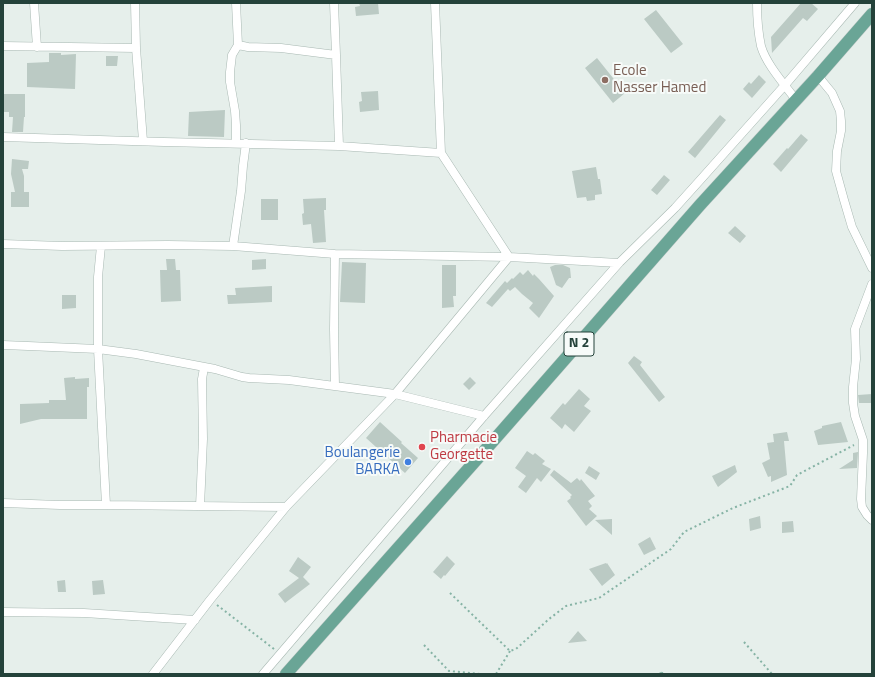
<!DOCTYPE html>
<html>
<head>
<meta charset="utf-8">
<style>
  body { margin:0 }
  #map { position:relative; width:875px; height:677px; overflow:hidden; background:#e6efeb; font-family:"Titillium Web",sans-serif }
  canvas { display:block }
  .frame { position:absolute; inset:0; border:4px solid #24423a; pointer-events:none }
</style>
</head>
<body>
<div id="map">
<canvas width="875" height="677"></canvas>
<div class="frame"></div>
</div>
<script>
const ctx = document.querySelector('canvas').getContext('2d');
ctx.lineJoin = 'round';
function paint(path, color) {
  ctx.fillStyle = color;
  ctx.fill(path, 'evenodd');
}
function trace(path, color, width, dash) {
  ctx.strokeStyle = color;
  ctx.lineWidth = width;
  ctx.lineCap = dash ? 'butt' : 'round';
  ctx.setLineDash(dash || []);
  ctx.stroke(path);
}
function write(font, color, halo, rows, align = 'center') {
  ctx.font = font + ' "Titillium Web",sans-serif';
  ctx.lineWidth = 4;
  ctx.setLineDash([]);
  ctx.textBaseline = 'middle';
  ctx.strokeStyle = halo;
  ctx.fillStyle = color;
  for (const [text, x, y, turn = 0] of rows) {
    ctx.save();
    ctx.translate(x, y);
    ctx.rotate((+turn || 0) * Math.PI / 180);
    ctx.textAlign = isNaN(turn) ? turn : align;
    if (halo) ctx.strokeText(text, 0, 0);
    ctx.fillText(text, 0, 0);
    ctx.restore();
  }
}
const building = new Path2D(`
  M359,3H378L379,14L356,16L355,7L360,6Z
  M801,3H811L818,9L807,21L803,18L772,53L771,37Z
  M656,10L683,44L671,53L644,19Z
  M49,53H61V55L76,54L75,89L27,87V63L49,62Z
  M106,56H118L117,66H106Z
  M597,58L625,93L613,103L585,68Z
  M759,75L766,82L752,98L743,89L749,82L751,84Z
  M378,91L379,110L360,112L359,102L362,101L361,92Z
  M3,94H25V117H24L23,132H12L13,117H9V112H3Z
  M225,110L224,137L188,136L189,112Z
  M720,115L726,120L695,158L688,152Z
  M801,134L808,140L781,172L773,164L787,148L788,149Z
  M12,159L29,161L28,169H22L24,176V192H29V207H11V192H15L11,174Z
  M596,167L598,179H600L602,194L595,195V200L587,201L586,197L577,198L572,171Z
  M664,175L670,180L657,195L651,190Z
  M326,198V210H324L326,242L313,243L311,224L303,225L302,214L304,213L303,199Z
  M261,199H278V220H261Z
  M735,226L746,236L740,243L728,233Z
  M166,259H175L176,270H180L181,301L161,302L160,270H167Z
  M266,259V269L252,270V260Z
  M342,262L366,263L365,303L340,302Z
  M442,265H456V296H453L454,307L442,308Z
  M555,265H563L570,268L571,278H569L562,288L556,285L550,267Z
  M528,270L533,276L534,274L539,279L554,296L539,318L529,308L533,303L522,294L515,287L510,291L508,289L492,307L486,303L505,281L507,283L512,278L513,279L520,272L523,275Z
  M272,286V302L252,303L228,304L227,295H236L235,288Z
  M62,295H76V308L62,309Z
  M634,356L642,362L640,365L665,397L659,402L628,363Z
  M75,377V379L89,378V387H87V419H41L20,424V404L49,403V400H66L64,378Z
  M470,377L476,383L469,390L463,384Z
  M579,389L590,399L584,406L591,411L574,432L565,424L562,429L550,418L563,403L565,405Z
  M872,394V403H859L858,395Z
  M380,422L402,442L401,443L418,458L405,473L366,438Z
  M841,422L848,442L818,445L814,431L822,428V426Z
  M787,432L789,441H784L787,475L771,482V476L768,477L762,463L770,459L767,443L774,442L773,434Z
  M527,451L533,455L535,453L545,461L542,464L551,469L541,482L537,478L526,493L518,487L526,476L515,468Z
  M858,452L857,468L839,469L853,460V453Z
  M735,465L737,472L718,487L715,482L712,476Z
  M589,466L600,473L596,480L585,473Z
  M554,470L571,483L577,478L580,481L581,479L595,496L588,501L592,506L589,509L597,516L586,526L567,501L571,498L570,497L572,495L550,475Z
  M760,516L761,528L750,531L749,519Z
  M612,519V535L595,520Z
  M793,521L794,532L782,533V522Z
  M650,537L656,549L644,555L638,544Z
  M447,556L455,564L445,576L444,575L441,579L433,572Z
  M298,557L311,567L303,577L310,584L285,603L278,594L299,578L289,571Z
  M606,563V564L607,563L615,575L602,586L589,569Z
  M65,580L66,592H58L57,581Z
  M103,580L105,594L93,595L92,581Z
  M578,631L587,641L568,643Z`);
const path = new Path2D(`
  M450,593L510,651L516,649L549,619L566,606L599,598L671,549L684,532L733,508L790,486L797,475L854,445
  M217,605L274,649
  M744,642L772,674
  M424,645L449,671L480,674
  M496,674L510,651
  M661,674L659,672L665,674`);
const street = new Path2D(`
  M34,3L37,47
  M435,3L441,153
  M757,3C757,17 758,32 761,46C766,64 785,85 796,100
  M238,45L248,47L281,48L336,55L334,3
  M3,46L136,48L135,3
  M136,48L143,141
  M336,55L339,146
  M818,76L832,93L840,111L841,121V131L837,151L836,171L844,200L852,227L872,268
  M3,137L164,142L339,146L441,153L509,257
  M236,143V125L235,111L230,82V72L232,55L238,45L236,3
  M3,244L62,246L168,245L233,246L335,254L509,257L619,263
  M101,246L98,277V349L106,505
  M233,246L241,191L243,166L246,143
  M335,254L334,329L335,386
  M872,284L855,329L856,359L853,387V403L855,416L863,440V453L861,499L862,507L867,515L872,520
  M3,345L28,346L98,349L136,354L215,369L242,377L249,378L289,380L395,394L484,416
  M3,503L60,505H106L286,507
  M200,506L203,439L202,379L204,368
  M3,612L84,613L195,620
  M153,674L210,600L286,507L395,394L509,257
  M263,674L484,416L619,263L675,208L702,178L785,85L855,3`);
const primary = new Path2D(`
  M286,674L494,440L700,205L818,76L872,14`);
const markers = [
  [605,80,4,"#8d6e63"],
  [422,447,4,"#e0444e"],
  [408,462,4,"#3f7fe0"]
];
const shields = [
  [579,344,30]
];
const shieldNames = [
  ["N 2",579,344]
];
const educationNames = [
  ["Ecole",613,71],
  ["Nasser Hamed",613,88]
];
const healthNames = [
  ["Pharmacie",430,438],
  ["Georgette",430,455]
];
const shopNames = [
  ["Boulangerie",400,453],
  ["BARKA",400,470]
];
paint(building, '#bbcac4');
trace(street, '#a8b8b2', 9);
trace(primary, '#c2cac8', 13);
trace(path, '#86b3a5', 2, [2, 3]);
trace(street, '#fff', 8);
trace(primary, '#6aa596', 12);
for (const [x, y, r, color] of markers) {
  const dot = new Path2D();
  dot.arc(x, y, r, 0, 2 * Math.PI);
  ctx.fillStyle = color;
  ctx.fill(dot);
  trace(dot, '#f7fbf9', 1.5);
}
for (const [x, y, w] of shields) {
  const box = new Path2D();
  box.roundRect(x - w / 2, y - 12, w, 24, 3);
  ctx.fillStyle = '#f7fbf9';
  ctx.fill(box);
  trace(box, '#24423a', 1);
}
write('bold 14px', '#24423a', null, shieldNames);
write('15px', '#785e54', '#f7fbf9', educationNames, 'left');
write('15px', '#be3a42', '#f7fbf9', healthNames, 'left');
write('15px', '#366cbe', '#f7fbf9', shopNames, 'right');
</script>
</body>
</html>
